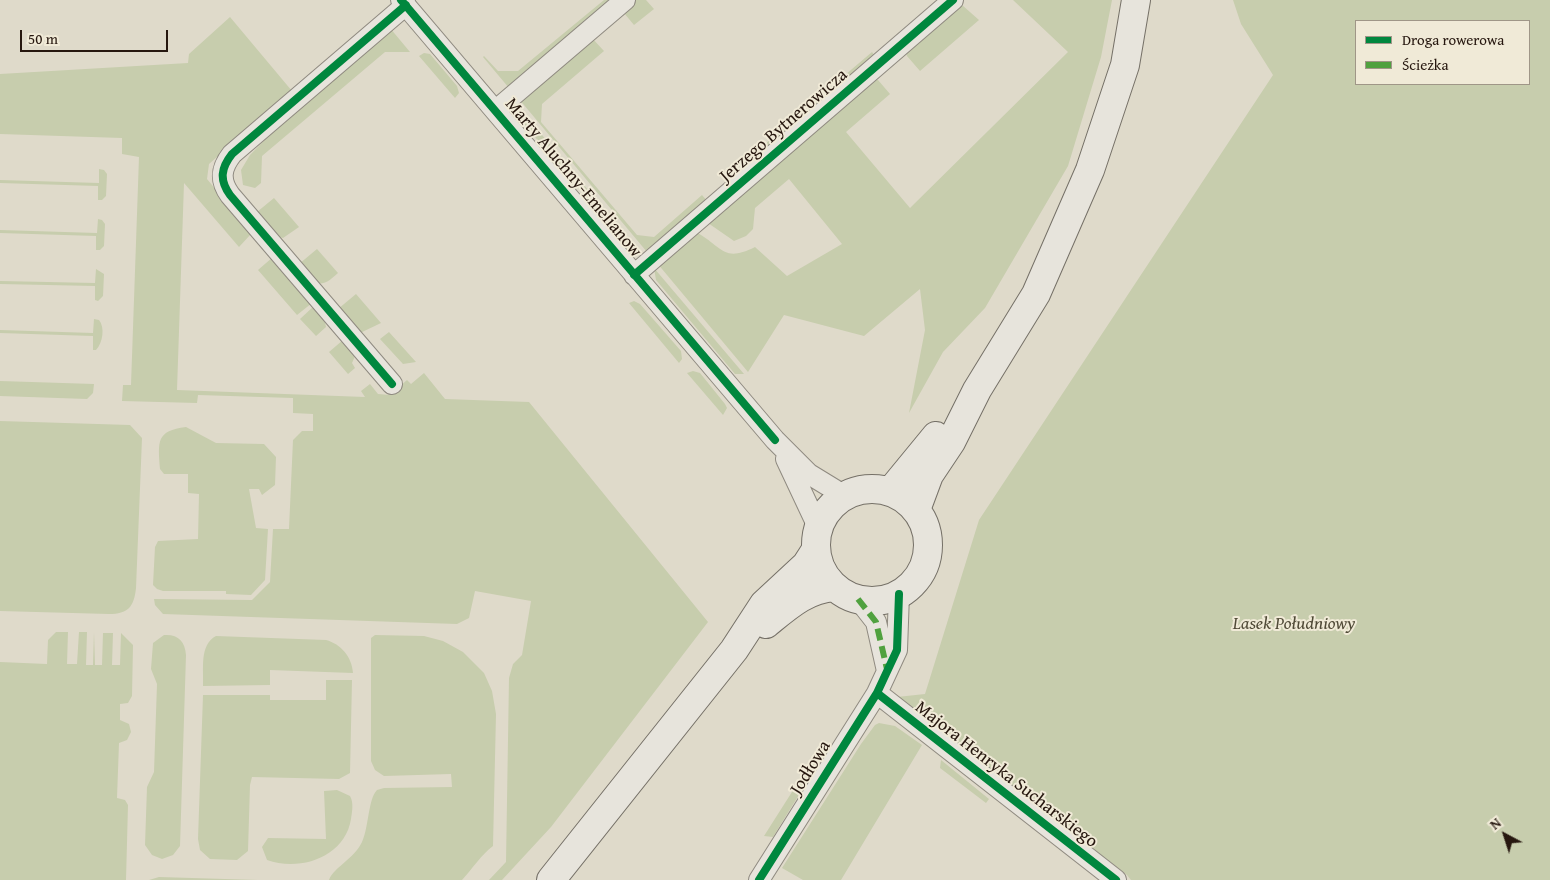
<!DOCTYPE html>
<html>
<head>
<meta charset="utf-8">
<style>
  body { margin:0 }
  #map { position:relative; width:1550px; height:880px; overflow:hidden; background:#dfdaca; font-family:"Gentium Book Plus",serif }
  canvas { display:block }
  .legend { position:absolute; left:1355px; top:20px; width:175px; height:65px; box-sizing:border-box; background:#f0ead7; border:1px solid #9f9687; margin:0; padding:6px 9px; list-style:none; font-size:15px; color:#26170f }
  .legend li { display:flex; align-items:center; gap:10px; height:25px }
  .legend b { width:25px; border:1px solid #9f9687 }
  .north { position:absolute; left:1480px; top:810px; width:50px; height:50px; -webkit-text-stroke:4px #f0ead7; paint-order:stroke; rotate:320deg; font-size:14px; font-weight:700; line-height:20px; text-align:center; color:#26170f }
  .north::after { content:''; display:block; margin:auto; width:18px; height:22px; background:#26170f; clip-path:polygon(50% 0,100% 100%,50% 72%,0 100%) }
  .scale { position:absolute; left:20px; top:30px; width:148px; height:22px; box-sizing:border-box; border:2px solid #26170f; border-top:0; padding-left:6px; font-size:15px; line-height:18px; white-space:nowrap; color:#26170f; -webkit-text-stroke:4px #f0ead7; paint-order:stroke }
</style>
</head>
<body>
<div id="map">
<canvas width="1550" height="880"></canvas>
<ul class="legend">
<li><b style="height:6px;background:#00873e"></b>Droga rowerowa</li>
<li><b style="height:6px;background:#50a13f"></b>Ścieżka</li>
</ul>
<div class="north">N</div>
<div class="scale">50 m</div>
</div>
<script>
const ctx = document.querySelector('canvas').getContext('2d');
ctx.lineJoin = 'round';
function paint(path, color) {
  ctx.fillStyle = color;
  ctx.fill(path, 'evenodd');
}
function trace(path, color, width, dash) {
  ctx.strokeStyle = color;
  ctx.lineWidth = width;
  ctx.lineCap = dash ? 'butt' : 'round';
  ctx.setLineDash(dash || []);
  ctx.stroke(path);
}
function write(font, color, halo, rows, align = 'center') {
  ctx.font = font + ' "Gentium Book Plus",serif';
  ctx.lineWidth = 4;
  ctx.setLineDash([]);
  ctx.textBaseline = 'middle';
  ctx.strokeStyle = halo;
  ctx.fillStyle = color;
  for (const [text, x, y, turn = 0] of rows) {
    ctx.save();
    ctx.translate(x, y);
    ctx.rotate((+turn || 0) * Math.PI / 180);
    ctx.textAlign = isNaN(turn) ? turn : align;
    if (halo) ctx.strokeText(text, 0, 0);
    ctx.fillText(text, 0, 0);
    ctx.restore();
  }
}
const green = new Path2D(`
  M604,0H614L509,88L483,57L484,56L498,71H518Z
  M636,0H646L654,9L634,25L624,13L626,8Z
  M1013,0H1112L1101,57L1068,166L985,308L943,352L909,413L925,330L920,289L864,336L784,315L748,372L657,263L696,232C723,247 723,263 755,247L787,276L842,244L789,179L755,208L753,229L746,236L734,241L708,223L875,80H878L890,94L846,132L910,208L1068,52Z
  M1233,0H1550V880H1131L1127,875L897,697L925,694L979,520L1273,75L1241,24ZM1356,21H1529V84H1356Z
  M962,5L979,20L920,71L907,56L906,53Z
  M230,17L292,91L209,164L207,179L246,226L251,234L239,247L184,183L177,390L365,397L361,391L370,384L378,394L390,395L407,380L411,384L424,373L445,399L529,402L708,622L551,827L502,880H489L506,862L509,678L513,664L522,655L531,601L475,591L469,618L457,624L163,614L155,605L154,599L252,600L270,582L273,529H289L293,440L302,431H313V414L293,413V398L198,395L197,403L122,401L123,385H131L139,157L122,154V138L0,134V74L188,63L189,54Z
  M390,28L410,52H385L262,156L261,183L255,188L243,185L241,170L250,155L291,113Z
  M591,37L604,51L542,104L541,122L637,235L654,237L702,195L708,202L647,252L519,99Z
  M872,52L874,55L818,108L811,104Z
  M424,53L430,54L457,86L459,93L455,98L419,56Z
  M516,104L625,234L623,240L518,117Z
  M795,119L799,125L751,164L747,159Z
  M99,169L104,170L107,174L106,196L102,200H98V186L0,183V180L99,183Z
  M274,198L299,227L283,238L276,236L257,212Z
  M98,219L102,220L105,224L104,246L100,250H96V236L0,233V230L97,233Z
  M317,249L338,273C331,279 326,285 316,283L299,264Z
  M273,257L312,303L297,315L258,270Z
  M654,268L744,374H735L656,280Z
  M96,269L104,274L103,296L98,301L95,300V286L0,284V281L95,283Z
  M356,294L381,323L358,334L338,309Z
  M634,301L640,304L681,351L682,359L679,363L629,303Z
  M314,306L324,317L326,327L316,336L300,319Z
  M94,319L99,320C105,327 103,343 96,350H93V336L0,333V330L93,333Z
  M389,332L416,362L403,364L380,339Z
  M343,340L356,354L352,363L355,368L348,374L329,352Z
  M693,371L700,373L725,404L727,408L723,415L687,373Z
  M0,381L94,384L93,393L87,399L0,396Z
  M0,421L130,425L142,438L136,588C134,607 128,614 109,614L0,611Z
  M186,427L216,443L264,444L276,457L275,485L262,495L259,489H249L256,528L268,529L265,580L251,595L226,594V591H163L157,589L153,585L155,547L158,541L198,539L199,494L188,493V474H164L160,469C158,441 156,431 186,427Z
  M56,632H68L67,664H77L79,632H87L86,665H93L94,632L95,665H102L103,633H113L112,665H120L121,633L133,645L132,696L128,703L120,704V720L129,724L131,732L127,740L119,743L117,798L125,800L128,805L126,880H0V662L47,664L48,640Z
  M164,635C178,634 185,641 186,655L180,846L173,855L162,859L152,855L145,845L147,787L154,772L157,684L151,669L153,643Z
  M375,635L424,636L443,641L463,652L484,673L492,691L496,714L493,846C481,855 473,868 462,880H329C334,867 354,859 362,842C369,827 368,799 377,790L384,788L452,787L451,774L384,776L375,770L371,761V638Z
  M216,636L326,640C341,644 352,657 353,673L270,670V685L203,686C204,669 199,645 216,636Z
  M326,680H352L350,773L339,779L252,777L250,785L248,851L237,860L210,859L200,850L198,839L203,695H270V700H326Z
  M879,723L895,726L922,745L841,880H803L782,868L861,744L875,725Z
  M818,751L824,754L773,837L764,836Z
  M941,760L989,799L986,803L940,768Z
  M337,790L350,796C354,803 352,812 351,819C345,857 300,872 267,860L262,847L268,838L326,839L324,791Z
  M159,877L258,880H149Z`);
const minor = new Path2D(`
  M401,0L775,440L809,474L845,496
  M496,110L625,0
  M634,275L953,0
  M392,384L230,195C219,180 221,168 232,154L406,5
  M786,459L818,527
  M858,599L876,622L887,671
  M877,693L1116,880
  M759,880L877,693L897,650L899,594`);
const secondary = new Path2D(`
  M816 545a56 56 0 1 1 112 0a56 56 0 1 1-112 0Z
  M890,492L936,436
  M916,510L929,475L951,442L977,390L1036,294L1090,170L1125,65L1136,0
  M766,624C787,607 806,589 834,587
  M551,880L734,650L764,604L806,565L815,551`);
const quiet = new Path2D(`
  M858,599L876,622L887,669`);
const cycleway = new Path2D(`
  M401,0L775,440
  M634,275L953,0
  M392,384L230,195C219,180 221,168 232,154L406,5
  M877,693L1116,880
  M759,880L877,693L897,650L899,594`);
const streetNames = [
  ["Jerzego Bytnerowicza",784,126,-41],
  ["Marty Aluchny-Emelianow",573,178,50],
  ["Jodłowa",811,768,-58],
  ["Majora Henryka Sucharskiego",1006,775,38]
];
const parkNames = [
  ["Lasek Południowy",1294,624]
];
paint(green, '#c7cdad');
trace(minor, '#8f8a80', 22);
trace(secondary, '#757067', 30);
trace(minor, '#e7e4dc', 20);
trace(secondary, '#e7e4dc', 28);
trace(quiet, '#50a13f', 6, [12, 6]);
trace(cycleway, '#00873e', 8);
write('18px', '#26170f', '#f0ead7', streetNames);
write('italic 18px', '#504a37', '#f0ead7', parkNames);
</script>
</body>
</html>
